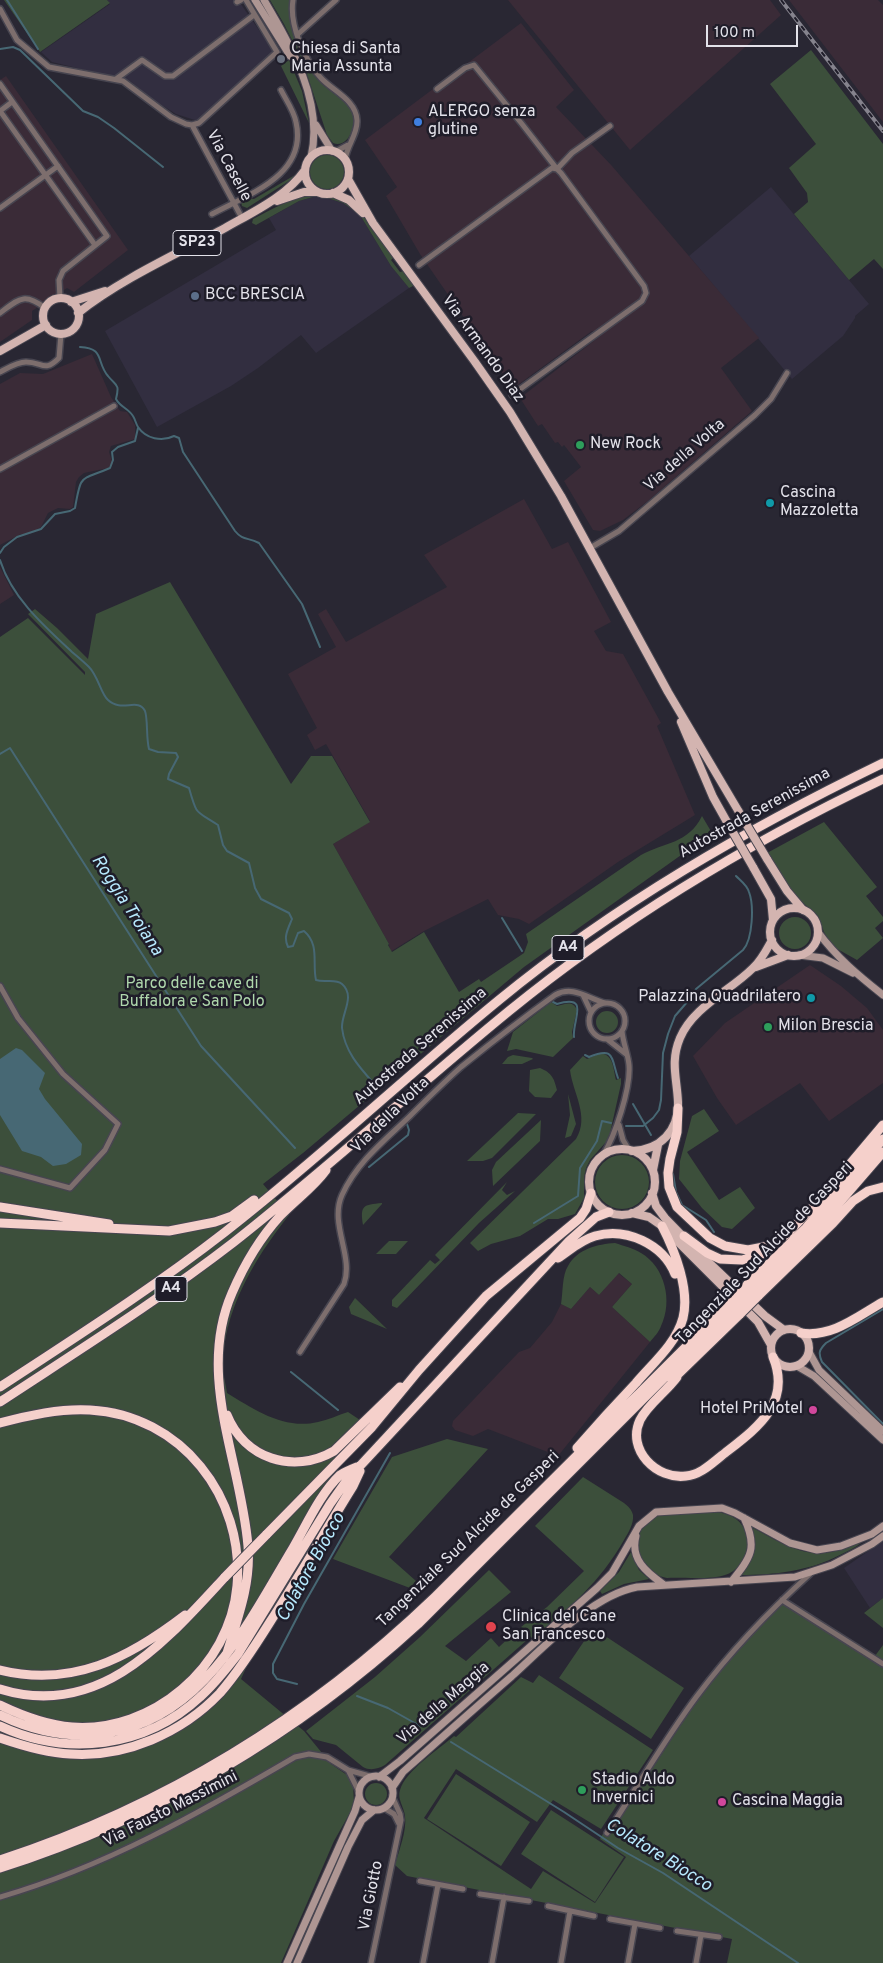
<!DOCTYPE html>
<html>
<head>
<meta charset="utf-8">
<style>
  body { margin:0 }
  #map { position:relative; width:883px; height:1963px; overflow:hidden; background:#292733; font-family:Overpass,sans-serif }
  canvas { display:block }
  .scale { position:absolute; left:706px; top:25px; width:92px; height:22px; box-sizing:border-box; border:2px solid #e3e2ea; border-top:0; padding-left:6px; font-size:15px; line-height:18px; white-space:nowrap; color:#e3e2ea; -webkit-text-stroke:4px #1f1d29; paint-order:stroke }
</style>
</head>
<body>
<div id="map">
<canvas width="883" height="1963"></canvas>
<div class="scale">100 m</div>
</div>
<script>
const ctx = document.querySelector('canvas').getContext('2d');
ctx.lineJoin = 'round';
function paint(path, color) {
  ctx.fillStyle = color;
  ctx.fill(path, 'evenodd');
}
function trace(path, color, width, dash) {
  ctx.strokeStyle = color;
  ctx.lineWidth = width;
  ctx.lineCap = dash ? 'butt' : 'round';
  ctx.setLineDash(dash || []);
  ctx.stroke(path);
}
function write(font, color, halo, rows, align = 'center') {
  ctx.font = font + ' Overpass,sans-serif';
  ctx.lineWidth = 5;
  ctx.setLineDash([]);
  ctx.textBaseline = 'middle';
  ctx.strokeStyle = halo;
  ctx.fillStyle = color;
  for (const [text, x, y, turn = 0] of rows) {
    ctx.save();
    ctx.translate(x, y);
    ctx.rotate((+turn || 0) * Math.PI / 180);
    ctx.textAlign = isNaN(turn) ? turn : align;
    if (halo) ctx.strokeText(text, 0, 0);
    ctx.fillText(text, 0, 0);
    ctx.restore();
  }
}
const built = new Path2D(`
  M107,0H238L275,53L198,121L176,114L150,98L130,81L52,62L41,52L110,4Z
  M771,187L869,304L855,316V318L843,336L792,379L689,256Z
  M313,197H324L343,203L360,215L391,266L409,288L316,353L301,335L258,368L231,386L157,427L105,331L276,230L269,218L299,201Z
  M883,1541V1598L870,1608L844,1568Z`);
const industrial = new Path2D(`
  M508,0H770L781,15L630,150Z
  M789,0H878L883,5V122Z
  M521,23L574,90L556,107L612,166L759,338L721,368L752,411L648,501L623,520L600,531L593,530L564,481L581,467L564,445L562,447L558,442L555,443L542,424L538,426L520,398L604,333L592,331L515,387L511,386L420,254L386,196L397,187L365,140Z
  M6,76L128,250L74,292L67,288L32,311V320L0,342V80Z
  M92,354L111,397L120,411L127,412L135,425V439L111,446L109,452L113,464L108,468L84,473L79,477L76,482L73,507L70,509L58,508L48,513L41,527L30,534H21L0,545V384L20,373L43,374Z
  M524,499L552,549L568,542L611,622L594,631L606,651L623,654L661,723L657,726L695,815L618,862L529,924L519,919L498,915L488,899L424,931L390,952L389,944L333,844L370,821L326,744L315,750L307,735L317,728L288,674L336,647L318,614L326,609L346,642L447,587L424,555Z
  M0,567L14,595L0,604Z
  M810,965L841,986L867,1008L883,1030V1083L829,1121L800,1083L736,1125L717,1098L693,1056L725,1023Z
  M618,1273L632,1284L612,1307L650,1342L558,1456L488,1429L473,1436L455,1430L452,1426L453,1421L519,1352L530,1348L552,1322L561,1304L571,1309L590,1287L599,1295Z`);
const green = new Path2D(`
  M4,0H107L110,3L40,52Z
  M270,0H290C288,24 303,64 320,82C330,92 345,99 352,111C358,123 349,149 333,143L327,135L303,62L284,24Z
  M811,50L883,144V269L874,259L849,280L794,214L808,202L807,193L789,168L816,144L770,84Z
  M289,60L302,91L309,123L281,66Z
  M310 172a17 17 0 1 1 34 0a17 17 0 1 1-34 0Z
  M295,175L292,179L247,208L242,206L241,202L247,198L254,199Z
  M314,194C321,196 327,195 334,197C361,202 379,236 394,257L391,260L400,272L404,271L413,283V286L409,288L391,266L360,215L343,203L324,197H313L299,201L256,225L252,223L253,219C274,208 292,198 314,194Z
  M170,582L291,784L311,756H332L370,822L333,844L389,944L388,945L392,952L424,932L459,992L479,979L481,982L524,953L528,942L526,934L641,855C665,842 688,844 702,816L712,833L524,967L303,1153L263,1184L289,1215C255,1258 221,1313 223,1371C224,1378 226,1386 227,1393C255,1410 284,1430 318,1422C328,1420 338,1415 348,1412L360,1420L365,1428L348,1445L241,1679L304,1731L331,1764L347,1775L353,1785L354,1802L351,1811L334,1841L281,1963H0V637L28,618L85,675V672L28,614L35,609L57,628L88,659L96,614Z
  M824,822L877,887L866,896L883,917V921L875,928L883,938L857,960L832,946L824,932L818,916L794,895L767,853Z
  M779 933a16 16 0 1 1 32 0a16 16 0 1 1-32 0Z
  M551,1002L557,1006C565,1004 573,1000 577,1010L572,1032L573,1038L553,1057L516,1049L507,1051L513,1032Z
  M596 1022a11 11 0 1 1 22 0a11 11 0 1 1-22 0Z
  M601,1053C614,1056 613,1068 616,1080L621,1078V1084L610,1133L606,1142L590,1160L586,1168L584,1177V1198L575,1214L558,1219H548L520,1236L491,1244L478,1251L470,1243L576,1139C590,1116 573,1094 570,1070L583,1056L587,1059Z
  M513,1055L532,1058L533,1059L522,1064H502L508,1057Z
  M540,1068C552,1073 554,1078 557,1090L551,1098L535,1097L529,1091L530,1070Z
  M568,1094L576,1124L571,1136L565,1138L570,1115Z
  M704,1109L719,1131L687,1152L719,1200L740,1187L755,1208L732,1229L722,1227L702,1208L679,1179L680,1161L692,1116Z
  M518,1113L536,1114L492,1158L483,1161H467Z
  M541,1120L540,1141L493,1186L492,1170L496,1162Z
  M595 1182a27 27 0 1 1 54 0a27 27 0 1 1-54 0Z
  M507,1182L502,1190L507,1195L515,1191L479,1223L399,1306L397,1308L392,1306V1300L430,1260L435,1264L440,1260L435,1255Z
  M382,1203V1204L363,1225C360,1205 363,1205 382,1203Z
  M389,1241H408L396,1254H376Z
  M615,1243C624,1246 633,1248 641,1253C665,1267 673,1301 661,1326C659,1332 654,1337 650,1342L612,1307L632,1284L619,1273L599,1295L590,1287L571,1309L561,1304C563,1293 562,1275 568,1266C577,1249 598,1244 615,1243Z
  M355,1298L387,1329L351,1314L349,1307Z
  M447,1439L488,1449L389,1557L416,1581L410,1588L333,1559L392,1457Z
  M583,1477L624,1503C628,1506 632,1510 633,1515C634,1524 628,1533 624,1540C601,1581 568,1610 532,1638L521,1627L547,1607L584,1571L535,1526Z
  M717,1512C724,1513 730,1515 736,1519C756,1534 748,1568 725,1575C712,1580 681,1577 667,1578C635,1572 626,1531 656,1516C667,1511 704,1513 717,1512Z
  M751,1527C776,1540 802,1558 831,1552C841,1550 852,1543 861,1543C855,1548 847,1551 840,1555C809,1571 775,1575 740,1575C755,1559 756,1547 751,1527Z
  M631,1552L639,1570L649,1579L624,1584L602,1594L600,1591L619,1572Z
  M489,1570L511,1592L445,1646L466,1661L491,1638L499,1647L517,1630L527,1640L385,1765C378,1769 370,1771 363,1767L336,1745L313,1739L306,1731L375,1677L420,1637Z
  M883,1598V1628L864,1613Z
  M785,1600L872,1660L883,1645V1963H727L732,1939L407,1876L395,1865C399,1850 407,1831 405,1816C404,1807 397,1799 400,1790C405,1771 439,1749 454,1736L456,1737L521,1677L533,1683L539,1675L653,1750L601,1829L553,1800L537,1822L456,1769L424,1818L531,1889L543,1871L595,1903L626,1857L600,1839L605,1830L610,1833L703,1691L729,1658Z
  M593,1628L684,1688L651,1739L559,1678Z
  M456,1774L530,1822L501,1866L427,1819Z
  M365 1794a11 11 0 1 1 22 0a11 11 0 1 1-22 0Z
  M551,1810L624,1857L595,1902L521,1854Z`);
const water = new Path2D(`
  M16,1048L22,1050L45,1073L39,1089L45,1099L82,1144L81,1155L66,1164L53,1166L41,1157L22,1151L0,1115V1059Z`);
const stream = new Path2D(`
  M7,0L38,49
  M0,49L13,47L20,50L83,111L98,117L114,128L163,167
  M80,347C105,348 96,362 108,376C116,386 120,383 116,399C120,407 128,408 133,416C135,419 136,424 138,427C146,439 162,442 174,436L179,438L183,452L235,531C243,541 248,537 259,543L302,604L320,647
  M0,553L4,547L17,537L41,529L55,514L70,511L75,508C81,473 80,481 110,468L113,460L112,452L118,447L135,441L138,428
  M0,560C12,598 44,626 72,652C78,657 84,662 89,667C98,676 101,694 108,700C122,713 138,697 145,711C148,719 146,738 149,749L158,752L176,753L178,757L169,774L168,779L189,788C197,816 195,810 218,825L223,845L227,851L249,863L255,888L261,899L289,913L292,919C288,929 283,937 288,947L293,946L298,933L304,931C320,945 312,962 316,980C325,983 335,978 342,984C356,996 341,1014 342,1028C345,1053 361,1069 377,1087
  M0,754L10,748L201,1046L295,1148
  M502,918L522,951
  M553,1002L557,1004C591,994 572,1020 574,1037
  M585,1055L589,1057C615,1046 611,1058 618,1078
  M633,1104L651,1135
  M626,1126H643L653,1118L659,1110L661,1100L663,1053L668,1034L675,1016L688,1001L696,989L743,950C753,939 754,905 749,892C747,885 741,881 736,876
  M369,1167L408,1135L409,1130L407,1124
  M673,1174L676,1192L682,1205L706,1220L714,1232
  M534,1223L578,1196L580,1168L597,1141L602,1121L611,1123
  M883,1309L826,1343C819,1350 818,1353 822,1362L883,1424
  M291,1372L338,1410
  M297,1684L277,1679L273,1673V1664L304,1604L390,1453
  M357,1696L388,1708L420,1726
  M451,1742L564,1812L618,1848L663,1873L798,1963`);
const street = new Path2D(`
  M293,0C289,24 304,60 321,78C333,91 356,100 357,120C358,134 347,145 345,160
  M237,2L241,0
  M0,9L17,40L49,67L123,81L171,117L186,124L192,125L199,123L277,52L246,0
  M297,35L336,0
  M116,79L142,60L165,76H173L254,15
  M0,84L107,236L63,271L59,280L60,298
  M437,89L465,68L474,65L522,124L557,169L572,153L610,126
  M12,102L0,111L95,245
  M192,125L242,218
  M335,152L348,145
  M0,208L58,166
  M212,214C249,194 308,175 296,122C294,111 286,100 281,90
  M419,265L552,168L557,169L561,173L644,286L646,293L642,301L512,395
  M0,313C19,299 24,292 45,308
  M0,372C8,368 17,362 26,362C43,362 44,373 59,358L61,334
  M0,469L114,406
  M590,548L619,531L755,415L771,399L787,373
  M0,986L18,1018L63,1074L118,1124L105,1150L70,1188L0,1169
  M583,995L591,1012
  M589 1021a18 18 0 1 1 36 0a18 18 0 1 1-36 0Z
  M607,1039L626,1054
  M619,1125L623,1140L629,1150
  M603,1155C615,1136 631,1088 629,1065C628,1054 623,1043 622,1031
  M300,1352L344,1284C354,1256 329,1224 342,1195C357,1162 384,1141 409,1117C426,1100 443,1083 461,1067C492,1042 523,1018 555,995C573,985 587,998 605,1003
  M782,1600L883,1664
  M348,1770L359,1792
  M384,1808L394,1814L399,1824
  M607,1833C637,1788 664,1740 697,1696C730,1652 769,1611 810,1574
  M420,1881L463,1889
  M480,1894L529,1901
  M0,1897C105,1867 201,1812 295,1757L309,1754L327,1757L348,1770L373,1777
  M548,1906L594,1916
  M610,1919L660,1928
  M677,1931L719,1937
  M371,1963L401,1820L400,1814L392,1796
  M423,1963L438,1885
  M492,1963L504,1897
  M561,1963L570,1911
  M628,1963L635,1924
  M696,1963L701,1935`);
const secondary = new Path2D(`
  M255,0L290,56
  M264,0C291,46 324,102 311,157
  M316,125L332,151
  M818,932C836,957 859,976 883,995
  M799,955L823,958L853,973
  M809,1352L819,1370L883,1431
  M797,1366L814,1376L883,1440
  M636,1536C630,1559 646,1572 663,1584
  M731,1582C751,1557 758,1548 744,1518
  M359 1793a17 17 0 1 1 34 0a17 17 0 1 1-34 0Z
  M379,1777L400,1761L597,1588L612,1573L639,1526L656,1512L722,1508L735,1513L790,1543L817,1550L841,1546L872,1534L883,1526
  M392,1788L403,1772C439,1740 475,1708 512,1676C545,1646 593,1595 637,1587L795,1577L832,1565L872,1544L883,1536
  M287,1963L355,1811L359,1797
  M297,1963L348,1847L362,1820L374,1810`);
const primary = new Path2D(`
  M305 172a22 22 0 1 1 44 0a22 22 0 1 1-44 0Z
  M348,179L373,223L475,362L510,412L561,496L668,692L739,812
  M333,193L349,200L363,213
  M277,201L304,192H317
  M43 316a18 18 0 1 1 36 0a18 18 0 1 1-36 0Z
  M71,302L105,291
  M78,313C121,279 177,254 225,228C253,212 286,197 305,170
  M0,351L46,325
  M681,722L713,797L727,822
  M767,859L787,891L803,910
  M753,867L771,899L773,920
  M770 932a24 24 0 1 1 48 0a24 24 0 1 1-48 0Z
  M756,967L788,955
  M589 1182a33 33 0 1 1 66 0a33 33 0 1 1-66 0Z
  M632,1151C660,1150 679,1131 678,1102C677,1078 670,1062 680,1038C693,1007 730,991 753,968C761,961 767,949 772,940
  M653,1170L658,1145
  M652,1193L656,1206L665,1218L703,1257L765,1316L784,1330
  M632,1213L649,1217L662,1226L758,1322L771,1345
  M771 1348a19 19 0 1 1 38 0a19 19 0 1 1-38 0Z`);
const highway = new Path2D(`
  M678,1108L677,1132L670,1159L668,1173L669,1187L677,1207L710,1238L725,1246L748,1250L774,1245
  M0,1207L109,1224
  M0,1223L169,1231L215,1222L232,1216L254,1200
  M684,1236L707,1253L720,1259L742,1260L762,1254L789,1232L824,1195L883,1125
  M558,1258C570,1250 581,1240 595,1236C626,1227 663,1244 675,1274
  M747,1285L806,1228L883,1139
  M753,1290L826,1218L883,1152
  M758,1296L833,1223L853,1201L868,1191L883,1187
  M801,1333C832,1338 858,1316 883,1302
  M677,1377C666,1392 648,1404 640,1420C626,1450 657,1480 686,1476C701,1475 713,1462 725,1453C757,1428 792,1403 773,1357
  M672,1380L740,1314
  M0,1387C76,1337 153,1288 225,1232C319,1159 406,1076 499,1000C616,904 747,829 883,763
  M0,1402C79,1350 159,1300 234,1242C328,1168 416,1087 509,1011C623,918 750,842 883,779
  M227,1415C244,1458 293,1475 334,1451L400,1387
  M0,1423C29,1415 60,1408 90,1410C181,1415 245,1497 237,1586C230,1667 152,1733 72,1727C46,1725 23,1716 0,1705
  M577,1448C596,1426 616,1404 636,1383C653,1363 676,1344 683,1318C690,1290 675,1251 662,1226
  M266,1535L372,1427L419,1370L486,1296L580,1218L586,1209L591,1193
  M227,1653C238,1617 251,1584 248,1546C241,1461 196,1376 232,1293C244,1265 260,1238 280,1216C295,1200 313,1188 326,1170
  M0,1670C72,1688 129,1658 185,1615
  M0,1689C99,1720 165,1642 225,1577
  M0,1715C73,1750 147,1739 204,1680C241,1642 266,1593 293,1548C307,1524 320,1494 340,1475C345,1472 352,1469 357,1467
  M0,1726C67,1757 145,1748 200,1697C215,1684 226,1669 238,1654L330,1504L347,1480L569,1241L596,1217L609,1212
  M0,1738C23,1746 46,1753 70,1754C125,1758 182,1733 220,1693C239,1671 255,1646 270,1622C299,1577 325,1531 353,1486L360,1471
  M0,1860C165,1806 310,1717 435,1597L729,1304
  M0,1868C155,1819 298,1734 418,1624L734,1308`);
const rail = new Path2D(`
  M781,0L883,131`);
const primaryBridge = new Path2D(`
  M739,812L767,859
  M727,822L753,867`);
const highwayBridge = new Path2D(`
  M729,1304L747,1285
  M734,1308L753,1290
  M740,1314L758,1296
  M225,1577L266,1535`);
const markers = [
  [281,59,5,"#6b7280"],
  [418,122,5,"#3f7fe0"],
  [195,296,5,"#5c6f8a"],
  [580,445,5,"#2e9e5b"],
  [770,503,5,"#0f9aa8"],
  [811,998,5,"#0f9aa8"],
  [768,1027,5,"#2e9e5b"],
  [813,1410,5,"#d1479c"],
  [491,1627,6,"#e0444e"],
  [582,1790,5,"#2e9e5b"],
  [722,1802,5,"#d1479c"]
];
const shields = [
  [197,243,48],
  [568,948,32],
  [171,1289,32]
];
const shieldNames = [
  ["SP23",197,243],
  ["A4",568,948],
  ["A4",171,1289]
];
const poiNames = [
  ["Chiesa di Santa",291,50],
  ["Maria Assunta",291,68],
  ["ALERGO senza",428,113],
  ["glutine",428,131],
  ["BCC BRESCIA",205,296],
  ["New Rock",590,445],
  ["Cascina",780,494],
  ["Mazzoletta",780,512],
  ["Palazzina Quadrilatero",801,998,"right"],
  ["Milon Brescia",778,1027],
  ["Hotel PriMotel",803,1410,"right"],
  ["Clinica del Cane",502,1618],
  ["San Francesco",502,1636],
  ["Stadio Aldo",592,1781],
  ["Invernici",592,1799],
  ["Cascina Maggia",732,1802]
];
const streetNames = [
  ["Via Caselle",228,166,62],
  ["Via Armando Diaz",482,349,54],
  ["Via della Volta",685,456,-41],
  ["Autostrada Serenissima",755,814,-29],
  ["Autostrada Serenissima",421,1047,-41],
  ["Via della Volta",391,1116,-44],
  ["Tangenziale Sud Alcide de Gasperi",765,1254,-46],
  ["Tangenziale Sud Alcide de Gasperi",469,1540,-44],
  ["Via della Maggia",444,1704,-41],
  ["Via Fausto Massimini",171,1810,-27],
  ["Via Giotto",372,1896,-79]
];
const parkNames = [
  ["Parco delle cave di",192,985],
  ["Buffalora e San Polo",192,1003]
];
const waterNames = [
  ["Roggia Troiana",126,906,57],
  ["Colatore Biocco",312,1568,-61],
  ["Colatore Biocco",658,1856,32]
];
paint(built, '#322e40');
paint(industrial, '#3a2b37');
paint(green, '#3c4f3b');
paint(water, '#476874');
trace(stream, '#476874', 2);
trace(street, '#474550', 8);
trace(secondary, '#474550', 9);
trace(primary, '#474550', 10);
trace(highway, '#474550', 11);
trace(street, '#7d6e6d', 5);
trace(secondary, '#ae9693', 7);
trace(primary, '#d3b4b0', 8);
trace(highway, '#f5d0cb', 9);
trace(rail, '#85838d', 4);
trace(rail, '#1f1d29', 2, [5.5]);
trace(primaryBridge, '#474550', 10, []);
trace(highwayBridge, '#474550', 11, []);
trace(primaryBridge, '#d3b4b0', 8);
trace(highwayBridge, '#f5d0cb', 9);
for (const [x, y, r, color] of markers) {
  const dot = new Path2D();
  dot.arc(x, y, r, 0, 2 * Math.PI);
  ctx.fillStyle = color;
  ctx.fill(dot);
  trace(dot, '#1f1d29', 2);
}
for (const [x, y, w] of shields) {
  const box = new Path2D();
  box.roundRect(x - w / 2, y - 12.5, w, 25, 4);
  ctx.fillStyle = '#1f1d29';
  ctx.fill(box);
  trace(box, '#e3e2ea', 1);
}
write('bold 15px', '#e3e2ea', null, shieldNames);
write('16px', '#e3e2ea', '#1f1d29', poiNames, 'left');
write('16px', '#e3e2ea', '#1f1d29', streetNames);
write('16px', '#afd7ac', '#1f1d29', parkNames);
write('italic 18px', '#b7e9fd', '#1f1d29', waterNames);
</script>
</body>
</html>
